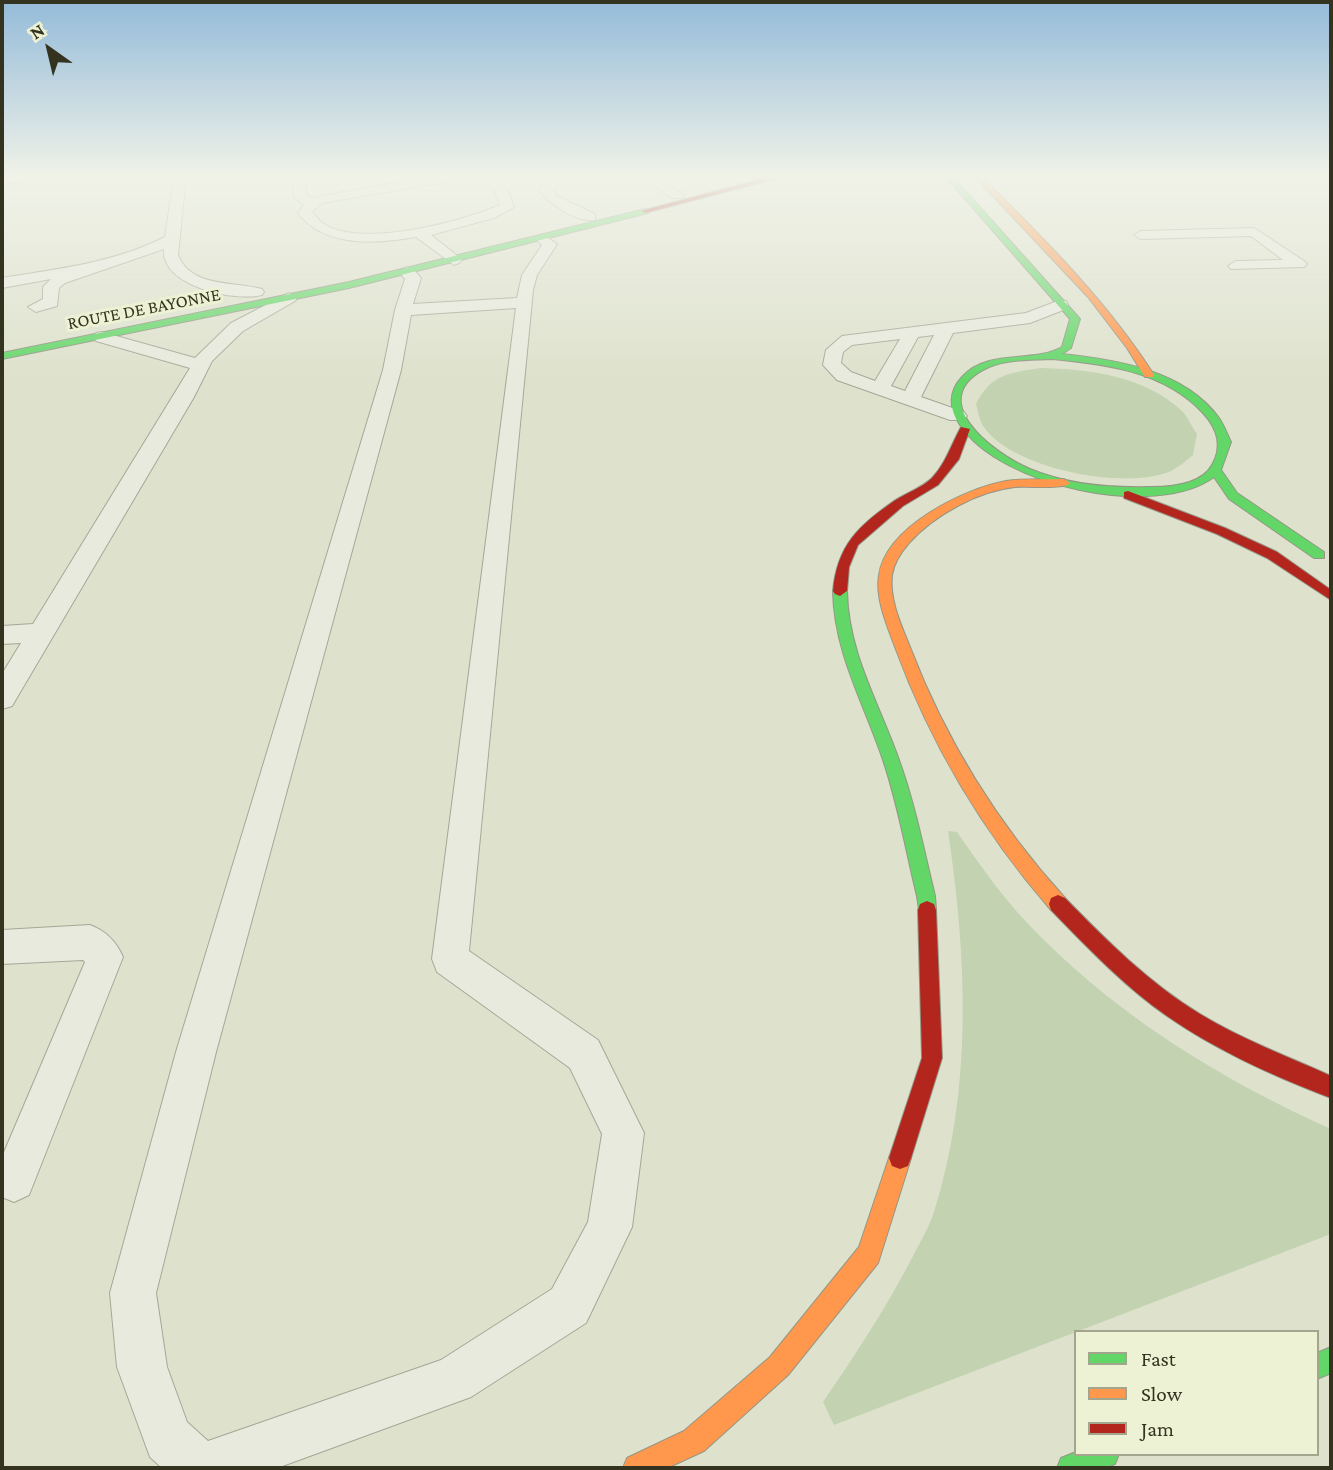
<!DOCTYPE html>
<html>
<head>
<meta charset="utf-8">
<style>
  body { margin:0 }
  #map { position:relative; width:1333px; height:1470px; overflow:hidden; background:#dee2cd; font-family:"Crimson Pro",serif }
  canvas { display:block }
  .frame { position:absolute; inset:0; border:4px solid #34331f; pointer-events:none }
  .legend { position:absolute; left:1074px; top:1330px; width:245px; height:126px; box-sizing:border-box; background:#edf2d4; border:2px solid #a3a68c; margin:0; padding:9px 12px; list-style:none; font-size:21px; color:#34331f }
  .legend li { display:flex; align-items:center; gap:14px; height:35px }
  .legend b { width:35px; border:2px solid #a3a68c }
  .north { position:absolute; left:14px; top:14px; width:70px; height:70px; -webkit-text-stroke:5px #edf2d4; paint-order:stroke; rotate:326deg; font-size:19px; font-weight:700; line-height:28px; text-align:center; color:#34331f }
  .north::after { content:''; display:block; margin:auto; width:24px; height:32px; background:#34331f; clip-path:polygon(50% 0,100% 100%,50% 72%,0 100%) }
</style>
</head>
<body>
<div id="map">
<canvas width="1333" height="1470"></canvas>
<div class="frame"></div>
<ul class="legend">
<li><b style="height:9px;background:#63d668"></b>Fast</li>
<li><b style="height:9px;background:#ff974d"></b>Slow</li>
<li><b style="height:9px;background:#b3261e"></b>Jam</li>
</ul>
<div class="north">N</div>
</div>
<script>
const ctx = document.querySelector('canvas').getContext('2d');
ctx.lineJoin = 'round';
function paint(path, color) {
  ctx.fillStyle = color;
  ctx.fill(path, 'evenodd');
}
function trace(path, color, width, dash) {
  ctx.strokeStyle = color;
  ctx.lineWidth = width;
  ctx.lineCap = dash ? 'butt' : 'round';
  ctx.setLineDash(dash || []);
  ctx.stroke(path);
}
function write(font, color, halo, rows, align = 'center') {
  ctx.font = font + ' "Crimson Pro",serif';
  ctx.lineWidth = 6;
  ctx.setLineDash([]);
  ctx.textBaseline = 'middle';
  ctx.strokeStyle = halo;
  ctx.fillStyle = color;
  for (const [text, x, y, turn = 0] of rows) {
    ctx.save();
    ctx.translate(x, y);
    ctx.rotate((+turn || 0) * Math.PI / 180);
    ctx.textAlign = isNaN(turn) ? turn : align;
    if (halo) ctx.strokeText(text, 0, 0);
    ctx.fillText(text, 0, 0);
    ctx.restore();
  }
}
const green = new Path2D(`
  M1040,368C1089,369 1145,376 1182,411C1188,417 1192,427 1197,434L1193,455C1187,460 1179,467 1171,471C1127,491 1008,469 982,424C979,419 978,410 976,404C991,374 1009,373 1040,368Z
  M948,831L957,832C982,868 1008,905 1040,936C1125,1021 1223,1080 1331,1129V1234L834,1425L823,1402C855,1355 886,1308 912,1258C919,1244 928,1229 933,1215C973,1091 967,958 948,831Z`);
const lane = new Path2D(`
  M2,176H45L39,180L2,184Z
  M174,176H186L178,255C191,288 233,281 262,289L264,292L262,295C235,302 160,286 164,249L65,283L59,288L57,306L36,312L28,307L43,299V287L51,279L2,288V278C57,269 114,263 165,237Z
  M292,176H304L307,195L311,198L432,176H463L457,180L322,203L312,212C316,216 320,222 324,224C362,248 461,222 500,205L494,190L479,176L498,179L509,193L514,207L494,218L431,235L459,257L462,260L459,263L454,265L416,237C376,244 325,248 298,213L304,205L294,197Z
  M562,176H583L558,186L553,190L557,196L595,214V220C577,223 549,204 539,190L548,180Z
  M641,176H656L684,195L682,198H672Z
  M1254,228L1304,261L1307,264L1304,267L1231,269L1228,266L1236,261L1283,260L1251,236L1141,239L1134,235L1141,231Z
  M542,234L557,244L537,275L533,290L469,951L598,1040L644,1133L632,1227L586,1323L471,1397L277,1468H162L150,1457L117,1367L110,1293L176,1052L383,370L395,310L405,279L399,272L407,267L413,269L421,278L413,304L517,298L522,275L542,245L535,238ZM516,308L432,959L437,972L570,1068L602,1134L588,1222L552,1289L441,1360L208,1441L187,1422L167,1367L156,1293L216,1052L401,370L411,315Z
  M289,293L297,298L295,301L243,331L212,361L194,397L12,706L2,709V674L21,643L2,644V626L33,624L190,368L96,341L93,337L96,333L102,332L195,358L231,323Z
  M1060,300L1066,301L1068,305L1066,309L1030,323L953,333L921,397L964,412L967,416L964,420H950L837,380L823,365L826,350L842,336L1026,313ZM934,335L905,391L891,386L918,337ZM900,339L875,381L851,372L841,363L843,352L852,345Z
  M90,925C106,931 116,941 123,957L29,1195L14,1202L2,1197V1157L85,962L83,960L2,964V930Z`);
const fast = new Path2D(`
  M945,176H952L1080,319L1071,348L1062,354C1117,360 1184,370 1219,418C1224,425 1227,434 1231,442L1221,470L1237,493L1324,552V558H1314L1229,499L1214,477C1155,520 1000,486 960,425C949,409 948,392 962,377C988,348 1032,364 1062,347L1070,319ZM1052,359C1105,364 1164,371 1203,413C1217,428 1223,446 1212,465C1201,485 1170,487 1150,487C1109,488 1068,485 1030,469C992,453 921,398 989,367C1008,359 1032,360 1052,359Z
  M645,209L648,213L349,288L2,359V353L349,282Z
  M840,586L847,591C848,653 879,703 899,760C915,804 924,851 935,896L936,910L934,916L927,919L920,916L917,896C906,851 898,804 883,760C864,703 834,653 833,591Z
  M1331,1347V1373L1317,1379V1353Z
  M1076,1452V1454H1119L1115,1464L1104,1468H1057L1061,1458Z`);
const slow = new Path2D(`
  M974,176H981C1044,239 1106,300 1154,375L1153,377H1145L1127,348L1088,297Z
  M1064,479L1070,483L1068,485C1051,489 1033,486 1015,487C978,491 934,515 909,543C901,552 894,563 892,575C889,599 901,625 910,647C946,741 997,823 1065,898L1067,904L1065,910L1058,913L1051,910C983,832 931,745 895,647C887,625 875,598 879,575C886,527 963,489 1006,481C1025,478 1045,480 1064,479Z
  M900,1147L908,1150L911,1158L878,1263L788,1375L704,1451L667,1468H623L627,1458L684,1431L770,1357L859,1247L889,1158L892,1150Z`);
const jam = new Path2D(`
  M773,176H786L645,213L641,211Z
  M961,427L970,429L959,459L938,485L903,506L858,545L849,567L847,591L840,596L835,594L833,591C837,546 858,526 894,501C906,493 922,488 932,478C946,463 951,445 961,427Z
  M1128,491L1225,528L1277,552L1331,590V600L1267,558L1217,534L1124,498V492Z
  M1058,895L1065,898C1106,940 1149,983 1200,1014C1241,1039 1287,1056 1331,1076V1098C1275,1077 1216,1050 1167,1016C1124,986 1088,948 1051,910L1049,904L1051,898Z
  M927,901L934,904L936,910L942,1058L911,1158L908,1166L900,1169L892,1166L889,1158L922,1058L918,910L920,904Z`);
const farStreetnames = [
  ["ROUTE DE BAYONNE",144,309,-11]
];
paint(green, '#c3d3b1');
trace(lane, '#a5a796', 2);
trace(fast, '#959686', 2);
trace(slow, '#959686', 2);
trace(jam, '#959686', 2);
paint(lane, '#e8eade');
paint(fast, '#63d668');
paint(slow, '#ff974d');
paint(jam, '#b3261e');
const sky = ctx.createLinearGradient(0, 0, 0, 382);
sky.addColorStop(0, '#94bbd9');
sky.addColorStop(0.46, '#f0f2e8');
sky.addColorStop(1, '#f0f2e800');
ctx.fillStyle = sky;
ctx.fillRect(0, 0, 1333, 382);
write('18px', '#34331f', '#edf2d4', farStreetnames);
</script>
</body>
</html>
